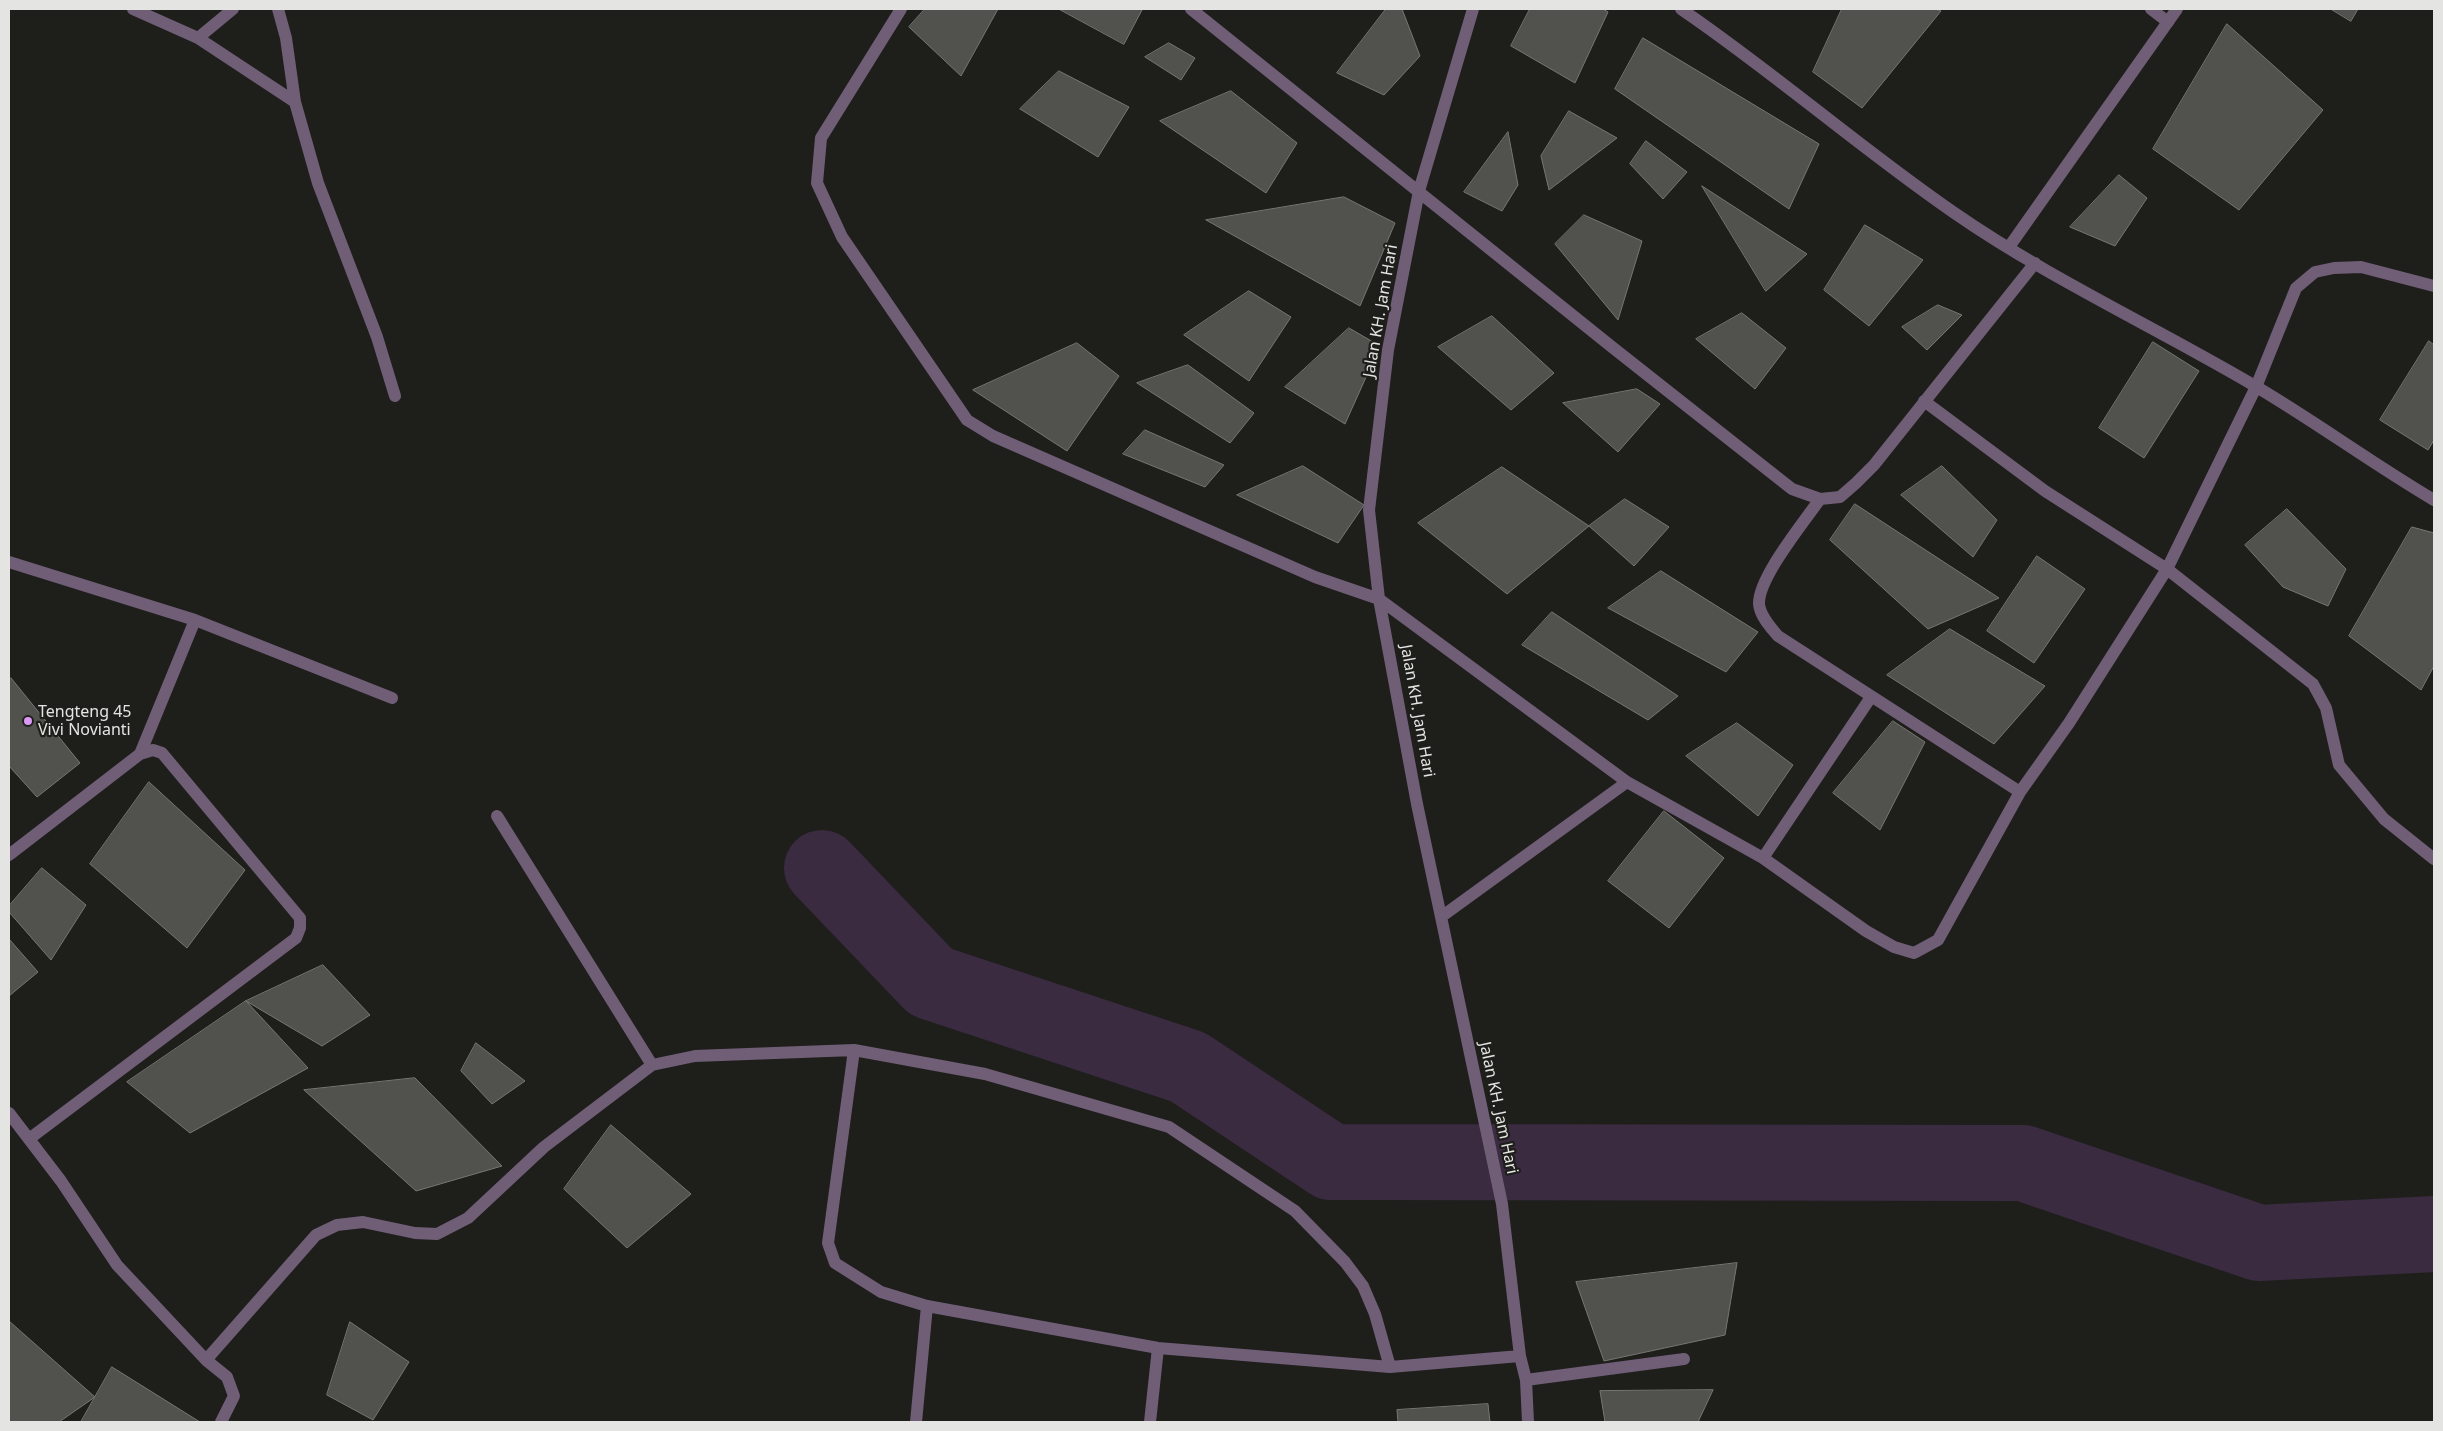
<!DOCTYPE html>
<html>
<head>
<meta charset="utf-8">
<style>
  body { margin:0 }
  #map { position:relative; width:2443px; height:1431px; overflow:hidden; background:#1e1e1b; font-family:"Noto Sans",sans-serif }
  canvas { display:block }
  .frame { position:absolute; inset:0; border:10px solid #e4e4e2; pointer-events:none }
</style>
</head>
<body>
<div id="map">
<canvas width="2443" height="1431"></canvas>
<div class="frame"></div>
</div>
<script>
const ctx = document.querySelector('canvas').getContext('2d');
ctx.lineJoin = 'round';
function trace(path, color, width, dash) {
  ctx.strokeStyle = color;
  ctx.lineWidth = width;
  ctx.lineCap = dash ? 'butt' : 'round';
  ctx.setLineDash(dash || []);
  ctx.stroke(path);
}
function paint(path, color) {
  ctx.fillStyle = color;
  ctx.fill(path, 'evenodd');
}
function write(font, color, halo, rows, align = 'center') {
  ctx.font = font + ' "Noto Sans",sans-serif';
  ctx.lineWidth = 4.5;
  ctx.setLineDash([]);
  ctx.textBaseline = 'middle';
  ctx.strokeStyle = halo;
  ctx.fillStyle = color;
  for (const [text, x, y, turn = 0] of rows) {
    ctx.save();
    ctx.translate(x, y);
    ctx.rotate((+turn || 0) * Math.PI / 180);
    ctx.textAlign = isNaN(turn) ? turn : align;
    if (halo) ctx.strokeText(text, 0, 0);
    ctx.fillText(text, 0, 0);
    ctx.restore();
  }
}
const river = new Path2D(`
  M822,868L931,982L1188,1067L1331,1162L2023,1163L2259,1243L2434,1234`);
const building = new Path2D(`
  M925,9H998L961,76L909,27Z
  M1059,9H1140L1142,10L1124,44Z
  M1386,9H1402L1420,56L1384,95L1337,73Z
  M1530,9H1603L1608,12L1575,83L1511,46Z
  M1842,9H1935L1941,11L1862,108L1813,72Z
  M2331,9H2358L2351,21Z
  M2227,24L2323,110L2239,210L2153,149Z
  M1643,38L1819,144L1789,209L1615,89Z
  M1169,43L1195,58L1181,80L1145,57Z
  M1059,71L1129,107L1098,157L1020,109Z
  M1231,91L1297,143L1266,193L1160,121Z
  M1569,111L1617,138L1549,190L1541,156Z
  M1508,132L1518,185L1502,211L1464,192Z
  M1646,141L1687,172L1663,199L1630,164Z
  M2119,175L2147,198L2115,246L2070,227Z
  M1702,186L1807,254L1766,291Z
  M1344,197L1395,223L1360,306L1206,220Z
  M1584,215L1642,241L1618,320L1555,244Z
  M1865,225L1923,260L1869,326L1824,290Z
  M1249,291L1291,317L1249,381L1184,335Z
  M1938,305L1962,315L1927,350L1902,327Z
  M1742,313L1786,348L1755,389L1696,339Z
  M1492,316L1554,373L1511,410L1438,347Z
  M1349,328L1380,346L1345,424L1285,387Z
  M2429,341L2434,345V440L2428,450L2380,420Z
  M2153,342L2199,371L2144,458L2099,428Z
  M1077,343L1119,376L1067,451L973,390Z
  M1188,365L1254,413L1230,443L1137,383Z
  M1637,389L1660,404L1618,452L1563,403Z
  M1145,430L1224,465L1205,487L1123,454Z
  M1303,466L1364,505L1338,543L1237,495Z
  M1942,466L1997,520L1973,557L1901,495Z
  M1502,467L1589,526L1507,594L1418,523Z
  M1625,499L1669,527L1634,566L1589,526Z
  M1855,504L1999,598L1928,629L1830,540Z
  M2287,509L2346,569L2328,606L2283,587L2245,545Z
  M2412,527L2434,533V666L2421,690L2349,636Z
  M2037,556L2085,589L2034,663L1987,631Z
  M1661,571L1758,632L1726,672L1608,608Z
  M1552,612L1678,696L1648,720L1522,645Z
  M1950,629L2045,686L1994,744L1887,675Z
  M11,678L80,763L37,797L9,766V680Z
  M1893,721L1925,742L1880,830L1833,793Z
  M1737,723L1793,765L1758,816L1686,756Z
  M149,782L245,870L187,948L90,864Z
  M1664,811L1724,858L1669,928L1608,881Z
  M42,868L86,905L51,960L9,912V906Z
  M9,939L38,972L9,996Z
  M323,965L370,1015L322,1046L246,1001Z
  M246,1001L308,1068L190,1133L127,1082Z
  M476,1043L525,1081L492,1104L461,1071Z
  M415,1078L502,1166L416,1191L304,1090Z
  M611,1125L691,1194L627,1248L564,1189Z
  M1737,1263L1725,1335L1604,1361L1576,1282Z
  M9,1321L95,1397L59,1422H9Z
  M350,1322L409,1362L373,1420L327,1395Z
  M112,1367L200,1422H81Z
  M1713,1390L1698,1422H1605L1600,1391Z
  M1488,1404L1490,1422H1398L1397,1410Z`);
const minor = new Path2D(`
  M133,9L198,38L295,102
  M278,9L286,38L295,102L318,183L377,337L395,396
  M901,9L821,138L817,183L842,237L967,420L993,436L1315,577L1379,599L1627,782L1763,858L1866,931L1894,947L1914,953L1938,940L2020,792L2069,723L2167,569L2256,387L2296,288L2315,272L2334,268L2361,267L2434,286
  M1191,9L1612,347L1792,489L1820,499L1840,497L1856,483L1874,465L2035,263
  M1473,9L1419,191L1388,350L1369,510L1379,599L1417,804L1502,1204L1520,1356L1526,1380L1528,1422
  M1681,9C1775,73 1860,148 1953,212C2048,278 2155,327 2255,386C2316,422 2373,464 2434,500
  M2151,9L2168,22
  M198,38L233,9
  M2009,247L2177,9
  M1924,401L2045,491L2167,569L2313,684L2326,708L2339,765L2384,819L2434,859
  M1820,499C1804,522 1758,578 1759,604C1760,616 1771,628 1778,636L2020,792
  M9,562L195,620L392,698
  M140,754L195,620
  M497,816L652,1065
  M9,855L140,754L153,750L162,753L300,918V928L296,938L29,1139
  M1763,858L1871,697
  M1441,917L1627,782
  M854,1050L828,1243L835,1263L881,1292L927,1306L1158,1348L1390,1367L1520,1356
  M9,1113L61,1181L117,1265L206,1360L227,1377L234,1396L221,1422
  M206,1360L316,1235L337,1225L363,1222L415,1233L437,1234L468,1218L544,1147L652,1065L695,1056L854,1050L985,1074L1169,1127L1295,1211L1345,1262L1363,1286L1375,1314L1390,1367
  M1526,1380L1684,1359
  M916,1422L927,1306
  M1150,1422L1158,1348`);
const markers = [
  [28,721,5,"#db99f5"]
];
const streetNames = [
  ["Jalan KH. Jam Hari",1381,311,-80],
  ["Jalan KH. Jam Hari",1417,711,80],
  ["Jalan KH. Jam Hari",1498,1108,78]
];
const poiNames = [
  ["Tengteng 45",38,712],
  ["Vivi Novianti",38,730]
];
trace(river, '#3a2b40', 76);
paint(building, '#51514d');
trace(building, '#767672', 1);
trace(minor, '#705e77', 12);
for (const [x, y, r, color] of markers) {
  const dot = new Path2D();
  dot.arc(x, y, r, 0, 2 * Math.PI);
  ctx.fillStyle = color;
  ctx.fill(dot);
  trace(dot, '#1e1e1b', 2);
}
write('16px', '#e4e4e2', '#1e1e1b', streetNames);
write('16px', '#e4e4e2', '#1e1e1b', poiNames, 'left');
</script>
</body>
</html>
